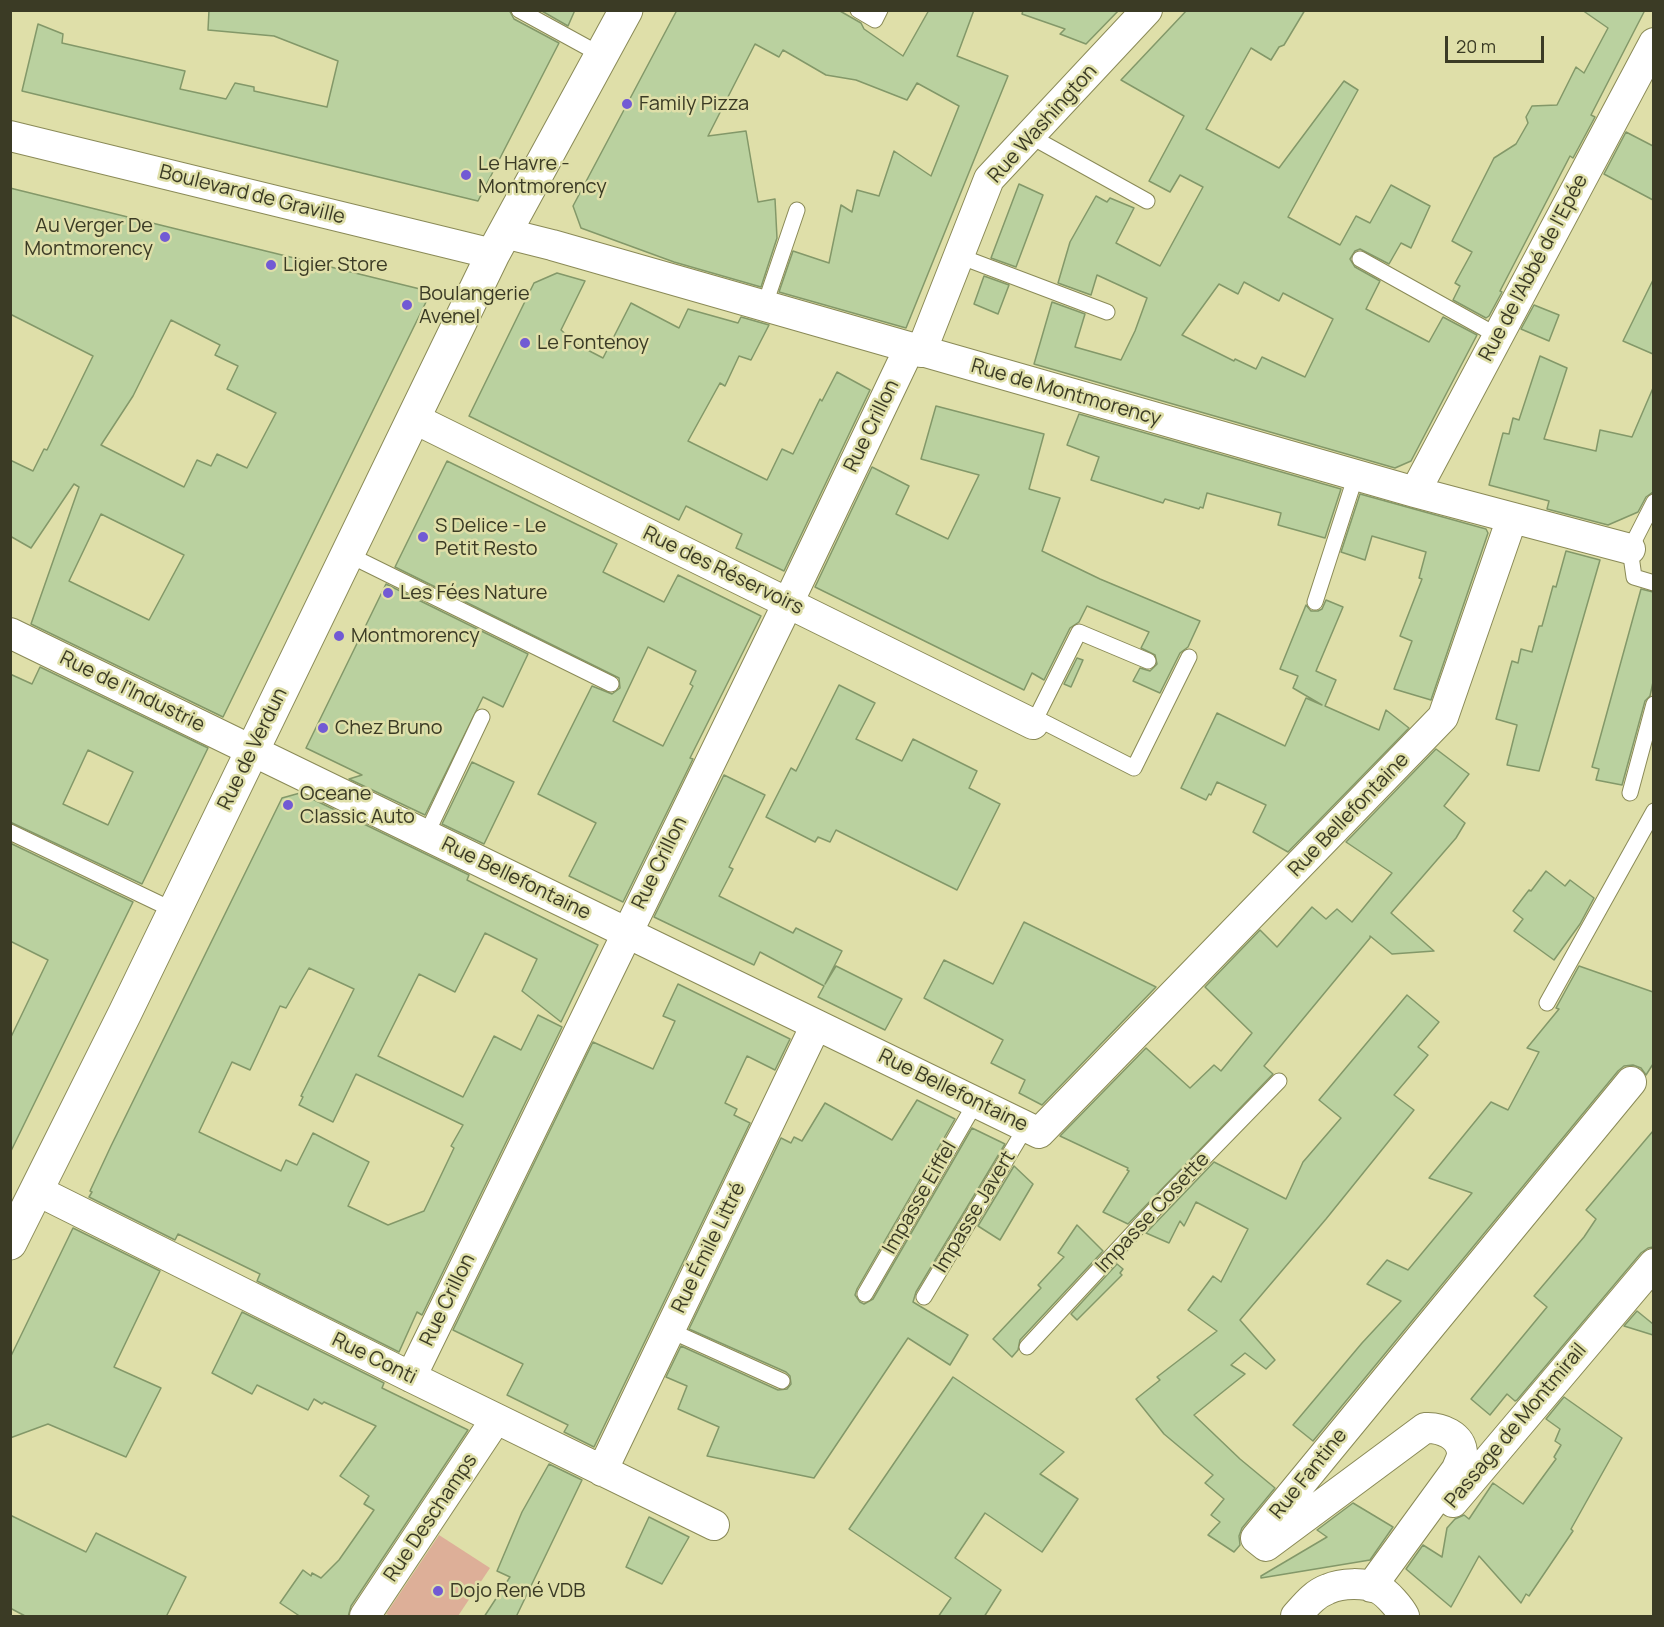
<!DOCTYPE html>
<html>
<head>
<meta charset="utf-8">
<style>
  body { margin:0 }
  #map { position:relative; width:1664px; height:1627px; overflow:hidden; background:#dfdfa9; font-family:Manrope,sans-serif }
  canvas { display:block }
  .frame { position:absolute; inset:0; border:12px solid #3b3b25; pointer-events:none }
  .scale { position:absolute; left:1445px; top:36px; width:99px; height:27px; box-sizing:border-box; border:3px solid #3b3b25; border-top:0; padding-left:8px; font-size:18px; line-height:21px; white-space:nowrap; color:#3b3b25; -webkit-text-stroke:4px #dfdfa9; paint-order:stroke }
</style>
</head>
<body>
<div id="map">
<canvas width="1664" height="1627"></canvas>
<div class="frame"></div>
<div class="scale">20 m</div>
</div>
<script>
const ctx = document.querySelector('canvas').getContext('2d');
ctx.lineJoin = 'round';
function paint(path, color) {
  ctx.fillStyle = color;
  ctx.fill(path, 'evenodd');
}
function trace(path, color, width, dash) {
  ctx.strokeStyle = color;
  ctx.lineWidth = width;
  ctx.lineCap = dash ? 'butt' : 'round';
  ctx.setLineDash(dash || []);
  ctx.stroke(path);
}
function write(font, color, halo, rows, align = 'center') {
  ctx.font = font + ' Manrope,sans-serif';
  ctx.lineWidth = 5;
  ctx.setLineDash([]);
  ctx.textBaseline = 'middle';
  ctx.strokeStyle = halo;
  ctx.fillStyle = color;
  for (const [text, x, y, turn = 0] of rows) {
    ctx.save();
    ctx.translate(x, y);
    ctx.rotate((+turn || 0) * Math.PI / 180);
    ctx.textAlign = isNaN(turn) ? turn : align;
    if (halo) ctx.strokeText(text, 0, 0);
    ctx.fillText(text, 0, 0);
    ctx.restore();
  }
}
const green = new Path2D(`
  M439,1535L490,1568L458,1616H391L386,1614Z`);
const building = new Path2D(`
  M209,10H509L514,19L559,43L478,201L22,91L38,24L63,34L62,43L185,71L180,89L226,99L235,83L254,87V91L327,107L338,61L274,36L208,30Z
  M540,10H575L568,26Z
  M677,10L840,11L861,23L864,29L903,56L929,10H974L957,56L1008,76L906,328L779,292L793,251L829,263L841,205L852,212L857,190L879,196L894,151L931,176L959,106L917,83L907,100L856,80L826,75L783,50L779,57L755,44L708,136L746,131L758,202L775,199L777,238L761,287L674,262L581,228L573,206Z
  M1023,10H1119L1086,44L1060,34L1065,29L1022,14Z
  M1187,10H1305L1284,45L1279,47L1271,60L1251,48L1206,129L1279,168L1344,81L1358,90L1288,217L1340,245L1356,216L1370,223L1391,185L1430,206L1411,248L1401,243L1389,264L1360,249L1355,251L1350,259L1355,267L1380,281L1366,309L1429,342L1443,317L1477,335L1411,461L1395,468L1034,364L1052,302L1085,314L1075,347L1121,360L1135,331L1147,298L1097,275L1091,295L1058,283L1070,242L1096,196L1107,202L1110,198L1134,208L1116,243L1160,266L1203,187L1180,175L1170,192L1149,181L1184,116L1121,80ZM1244,282L1279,301L1283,293L1333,319L1305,377L1262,357L1256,369L1235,359L1234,361L1182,335L1219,284L1238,294Z
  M1582,10H1645L1591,115L1595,117L1573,158L1570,156L1500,291L1502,292L1489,316L1486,318L1453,300L1460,286L1455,283L1472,252L1452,241L1494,158L1516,144L1528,123L1526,117L1532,106L1557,105L1576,67L1584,73L1608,28Z
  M1626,132L1653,146V200L1604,174Z
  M1019,184L1043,195L1016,267L991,258Z
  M10,188L420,289L426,302L223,717L31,624L79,487L74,484L31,548L10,536V460L33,471L44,449L47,450L93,356L10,314ZM171,320L220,345L215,355L238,366L227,389L276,413L247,468L217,454L211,466L197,460L184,487L101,445L133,396ZM101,514L184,555L149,620L69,581Z
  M557,273L585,281L561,330L578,345L603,358L631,303L679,328L688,309L738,323L741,317L769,325L751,360L739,356L725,386L720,383L688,441L767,480L782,449L793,454L820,399L822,401L837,372L870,390L784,571L736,548L742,534L686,506L679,520L469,416L534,283Z
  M984,276L1009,285L998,314L974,304Z
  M1653,280V354L1623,341Z
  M1534,305L1559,315L1549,341L1521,329Z
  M1540,356L1567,368L1544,439L1596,451L1600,430L1632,437L1653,388V492L1646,497L1638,512L1608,525L1547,509L1549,501L1489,485L1503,433L1509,434L1513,418L1519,420Z
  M936,406L1044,434L1029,489L1060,498L1042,551L1100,579L1200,621L1188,647L1180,653L1160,693L1133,681L1140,668L1150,671L1157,664L1155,655L1141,648L1149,632L1087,606L1079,622L1070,628L1044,680L1032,673L1024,690L815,587L872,467L909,486L896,514L948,539L979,475L921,459Z
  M1079,414L1341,489L1325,538L1278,525L1281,513L1207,493L1203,508L1200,507L1199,509L1165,499L1163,503L1091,480L1099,457L1067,445Z
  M447,461L617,544L603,572L664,602L678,575L761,616L690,758L693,759L623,902L569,876L596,823L538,794L592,686L612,694L620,688L619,678L395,567ZM648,647L696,671L690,684L693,686L663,746L613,721Z
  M1360,494L1486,529L1488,533L1431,700L1394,689L1412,641L1400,636L1422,579L1419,578L1426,552L1372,536L1365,560L1341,552Z
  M1566,551L1600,560L1539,771L1507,765L1517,725L1496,719L1512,661L1518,663L1521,649L1532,652L1539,626H1542L1553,586L1556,587Z
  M386,584L528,654L503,707L483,697L425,815L349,779L362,775L306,748Z
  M1641,589L1653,592V682L1650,696L1645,701L1622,785L1596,780L1599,769L1592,767Z
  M1326,600L1343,607L1316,671L1336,680L1325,706L1379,730L1386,710L1409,728L1288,852L1253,832L1266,805L1217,782L1211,795L1209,794L1206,800L1181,788L1217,713L1285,746L1306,698L1322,705L1293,688L1298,676L1280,669L1306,605L1311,611H1318L1322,609Z
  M1077,658L1083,660L1071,687L1064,684Z
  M40,667L208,748L142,884L10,822V674L32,684ZM88,750L133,772L108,825L63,804Z
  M839,685L875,703L856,739L902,761L913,739L977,771L969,788L1000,804L957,890L836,830L830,842L818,837L815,842L766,817L791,768L796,771Z
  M1436,749L1469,774L1444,806L1465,823L1456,838L1391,913L1434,951L1392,954L1370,936V938L1264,1066L1273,1074L1128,1224L1103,1212L1129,1171L1127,1170L1128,1168L1060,1136L1146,1048L1190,1088L1214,1065L1221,1071L1252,1033L1205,987L1260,930L1277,947L1312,907L1326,919L1337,909L1352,922L1392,873L1346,842Z
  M472,762L514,782L484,844L442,824Z
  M724,775L765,795L729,867L733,869L719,896L793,933L796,928L842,951L825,984L836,966L902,999L885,1030L818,997L824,986L760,952L754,965L654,917Z
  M300,793L469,875L467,880L598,945L561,1022L522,991L537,959L485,933L455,992L419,974L378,1056L463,1097L494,1036L521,1050L538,1015L562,1027L422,1315L417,1312L399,1352L257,1281L260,1274L178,1234L175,1240L89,1197L92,1192L90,1191L111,1146L282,798ZM309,968L354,989L301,1096L303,1097L299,1105L333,1122L356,1074L463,1125L451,1146L454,1148L424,1211L388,1225L348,1206L369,1162L313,1133L297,1165L286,1160L281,1171L199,1132L232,1062L250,1070L280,1006L286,1008Z
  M10,843L133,902L10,1153V1039L48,960L10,941Z
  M1546,871L1565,886L1570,880L1594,898L1580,924L1554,960L1514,931L1523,919L1513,911L1529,890L1531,891Z
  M1024,922L1156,987L1042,1105L1019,1093L1025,1080L991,1063L1003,1040L924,998L944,960L993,984Z
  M1579,966L1653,992V1064L1646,1075L1641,1068L1633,1065L1624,1066L1618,1071L1313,1441L1293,1425L1362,1343L1401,1301L1367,1284L1387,1260L1408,1270L1472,1193L1429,1178L1491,1102L1508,1110L1539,1052L1527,1048L1559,1009L1556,1008Z
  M678,984L790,1039L775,1070L747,1056L725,1103L737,1109L734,1115L750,1123L594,1447L564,1432L568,1425L507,1395L523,1364L453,1330L593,1042L653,1069L675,1021L663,1016Z
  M1407,995L1439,1022L1418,1047L1428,1055L1394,1095L1414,1110L1326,1219L1240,1320L1275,1360L1266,1369L1245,1353L1231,1365L1245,1374L1194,1415L1240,1459L1275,1488L1242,1528L1239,1536L1240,1545L1234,1552L1208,1535L1220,1522L1211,1515L1224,1499L1205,1483L1213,1475L1164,1434L1136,1399L1160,1380L1157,1377L1217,1331L1188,1310L1213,1276L1221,1282L1248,1229L1196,1202L1184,1226L1180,1221L1169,1243L1146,1233L1214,1162L1286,1199L1303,1162L1341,1118L1319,1100Z
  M917,1100L955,1119L857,1289L855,1295L860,1302L864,1304L873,1299L972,1128L1005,1144L916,1292L913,1302L968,1335L950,1365L908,1338L814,1478L707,1456L719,1427L678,1409L687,1386L666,1377L681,1346L778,1390L787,1389L791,1384L790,1376L786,1372L689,1329L781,1138L791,1143L794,1137L802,1141L825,1103L892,1140Z
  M1653,1131V1247L1648,1248L1641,1253L1517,1400L1515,1401L1507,1394L1490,1415L1471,1399L1547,1307L1534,1296L1584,1237L1596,1219L1586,1210Z
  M1014,1166L1033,1184L1000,1240L978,1226Z
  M1077,1225L1103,1251L1020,1340L1018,1350L1012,1357L993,1339L1041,1288L1038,1285L1064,1257L1058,1253Z
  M73,1228L160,1271L114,1367L161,1388L126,1457L48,1424L10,1438V1358Z
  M1117,1264L1123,1269L1120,1273L1122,1275L1077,1320L1071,1314Z
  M1637,1311L1653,1324V1335L1624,1326Z
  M242,1312L384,1383L382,1388L468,1430L351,1606L348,1617H301L280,1603L303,1570L311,1576L312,1573L321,1578L339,1560L374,1510L364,1504L369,1496L340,1476L376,1426L324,1402L322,1404L314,1399L308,1410L257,1385L252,1394L212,1373Z
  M953,1377L1064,1452L1040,1474L1078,1499L1042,1552L985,1513L955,1558L1001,1590L984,1617H938L951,1598L849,1529Z
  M1564,1397L1622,1438L1571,1529L1573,1531L1529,1596L1526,1594L1521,1603L1479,1556L1451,1607L1406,1569L1423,1545L1442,1557L1447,1528L1455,1519L1464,1515L1469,1519L1493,1483L1523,1504L1556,1459L1554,1457L1561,1445L1555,1441L1560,1429L1546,1419Z
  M549,1464L582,1480L516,1617H484L510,1577L497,1571L522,1512Z
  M1353,1503L1393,1527L1370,1560L1261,1578V1576L1327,1537L1317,1530Z
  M10,1515L86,1552L96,1533L186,1577L166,1617H27L10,1608Z
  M649,1517L689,1537L662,1584L626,1567Z`);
const service = new Path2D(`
  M519,10L603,56
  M858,10L875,20L880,10
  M1030,136L1147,201
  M959,256L1107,312
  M1360,259L1498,336
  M764,307L797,210
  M1654,502L1630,549L1634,577L1654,583
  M347,554L611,684
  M1315,602L1356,475
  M1036,718L1134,768L1189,657
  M1033,724L1079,632L1148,661
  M1630,793L1654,704
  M10,832L175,911
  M426,835L482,717
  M1547,1003L1654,811
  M865,1294L976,1102
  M924,1297L1026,1127
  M669,1330L782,1381
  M1027,1347L1168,1195L1279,1081`);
const minor = new Path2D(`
  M10,136L493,254
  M504,233L552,245L1415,492L1630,549
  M921,352L989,179L1147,10
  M413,418L1033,724
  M1415,492L1654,43
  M10,633L1039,1133L1443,717L1512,518
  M36,1190L411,1377L714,1525
  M411,1377L788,603L909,349
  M602,1471L816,1025
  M1453,1502L1654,1264
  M1371,1587L1457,1469C1458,1465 1462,1459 1462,1454C1462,1435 1440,1427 1425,1428L1266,1546L1256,1538L1631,1082
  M365,1616L496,1419
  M1296,1616C1305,1606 1314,1594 1328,1589C1341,1583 1365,1582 1379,1589C1387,1593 1400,1608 1404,1616`);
const secondary = new Path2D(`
  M10,1243L125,1013L493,254L626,10`);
const markers = [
  [627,104,6,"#725ad4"],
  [466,175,6,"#725ad4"],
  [165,237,6,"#725ad4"],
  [271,265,6,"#725ad4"],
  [407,305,6,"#725ad4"],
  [525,343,6,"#725ad4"],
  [423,537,6,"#725ad4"],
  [388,593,6,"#725ad4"],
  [339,636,6,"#725ad4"],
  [323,728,6,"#725ad4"],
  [288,805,6,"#725ad4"],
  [438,1591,6,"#725ad4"]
];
const poiNames = [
  ["Family Pizza",639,104],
  ["Le Havre -",478,164],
  ["Montmorency",478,187],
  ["Au Verger De",153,226,"right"],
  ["Montmorency",153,249,"right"],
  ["Ligier Store",283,265],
  ["Boulangerie",419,294],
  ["Avenel",419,317],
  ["Le Fontenoy",537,343],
  ["S Delice - Le",435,526],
  ["Petit Resto",435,549],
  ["Les Fées Nature",400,593],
  ["Montmorency",351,636],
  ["Chez Bruno",335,728],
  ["Oceane",300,794],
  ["Classic Auto",300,817],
  ["Dojo René VDB",450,1591]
];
const streetNames = [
  ["Rue Washington",1043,124,-48],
  ["Boulevard de Graville",252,195,14],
  ["Rue de l'Abbé de l'Epée",1534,268,-62],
  ["Rue de Montmorency",1066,393,16],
  ["Rue Crillon",872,426,-64],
  ["Rue des Réservoirs",723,571,26],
  ["Rue de l'Industrie",132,692,26],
  ["Rue de Verdun",253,749,-64],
  ["Rue Bellefontaine",1349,815,-46],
  ["Rue Crillon",660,863,-64],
  ["Rue Bellefontaine",516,879,26],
  ["Rue Bellefontaine",953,1091,26],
  ["Impasse Eiffel",920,1198,-60],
  ["Impasse Javert",975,1212,-59],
  ["Impasse Cosette",1153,1213,-47],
  ["Rue Émile Littré",709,1248,-64],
  ["Rue Crillon",448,1300,-64],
  ["Rue Conti",374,1359,26],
  ["Passage de Montmirail",1516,1426,-50],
  ["Rue Fantine",1309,1474,-51],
  ["Rue Deschamps",431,1518,-56]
];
paint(green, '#ddaf98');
paint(building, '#bad19f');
trace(building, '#839869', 1.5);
trace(service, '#8a8a57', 17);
trace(minor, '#8a8a57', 32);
trace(secondary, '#8a8a57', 35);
trace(service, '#fff', 15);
trace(minor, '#fff', 30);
trace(secondary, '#fff', 33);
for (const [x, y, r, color] of markers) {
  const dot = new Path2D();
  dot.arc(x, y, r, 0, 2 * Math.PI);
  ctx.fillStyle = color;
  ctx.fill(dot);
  trace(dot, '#dfdfa9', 2);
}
write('20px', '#3b3b25', '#dfdfa9', poiNames, 'left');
write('20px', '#3b3b25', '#dfdfa9', streetNames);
</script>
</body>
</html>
